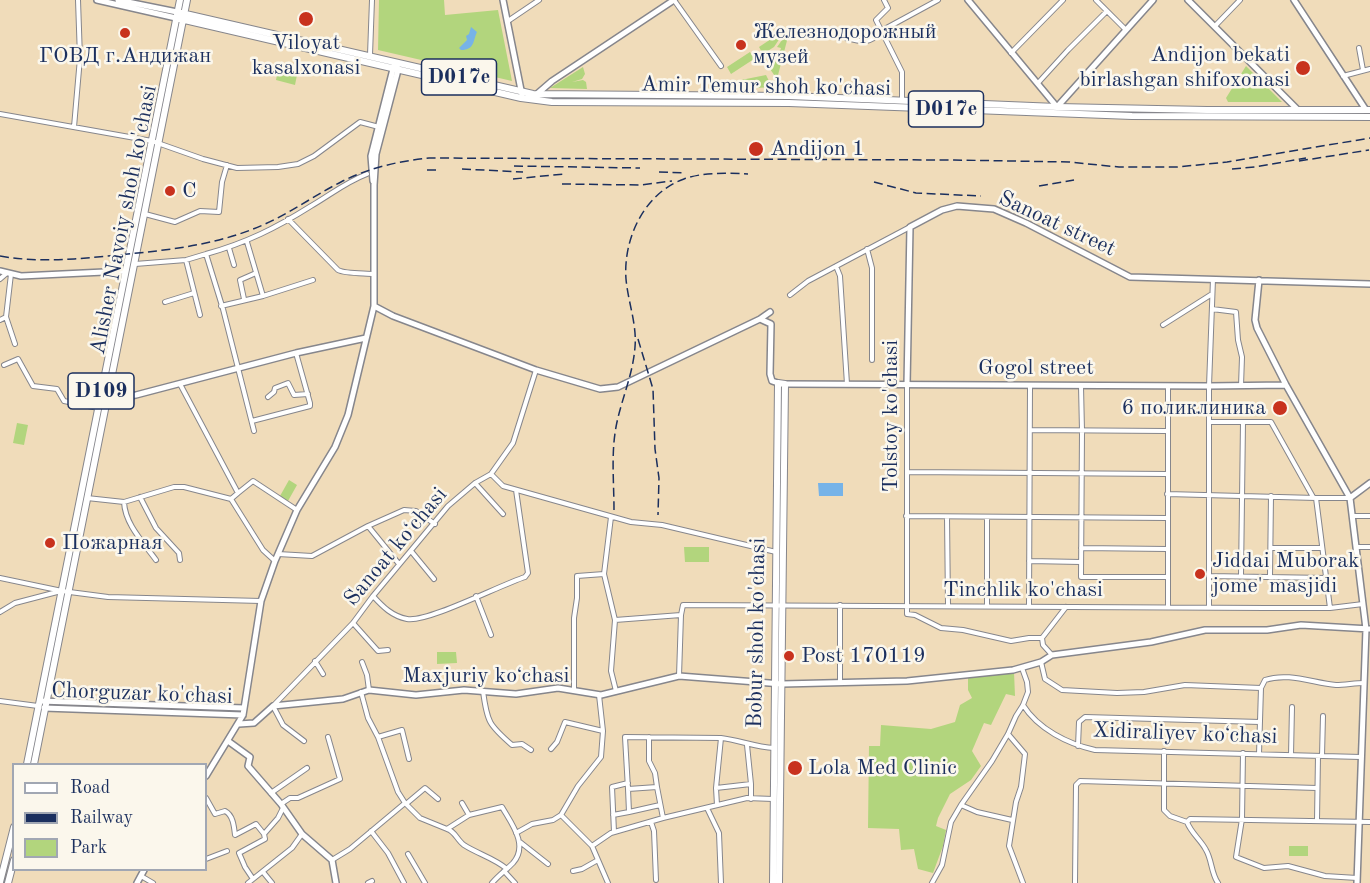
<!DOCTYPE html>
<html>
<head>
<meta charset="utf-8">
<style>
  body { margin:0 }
  #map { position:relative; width:1370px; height:883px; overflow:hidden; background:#f0dcba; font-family:"Old Standard TT",serif }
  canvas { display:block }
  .legend { position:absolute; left:12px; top:763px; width:195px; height:108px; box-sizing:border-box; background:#fbf7ec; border:2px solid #a1a7b3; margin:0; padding:8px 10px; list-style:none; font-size:18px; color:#1b2f5e }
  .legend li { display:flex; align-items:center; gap:12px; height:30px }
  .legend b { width:30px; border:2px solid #a1a7b3 }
</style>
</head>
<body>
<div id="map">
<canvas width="1370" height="883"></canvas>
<ul class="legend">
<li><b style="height:8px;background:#fff"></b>Road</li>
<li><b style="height:8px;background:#1b2f5e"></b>Railway</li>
<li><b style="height:16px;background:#b2d57d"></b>Park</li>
</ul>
</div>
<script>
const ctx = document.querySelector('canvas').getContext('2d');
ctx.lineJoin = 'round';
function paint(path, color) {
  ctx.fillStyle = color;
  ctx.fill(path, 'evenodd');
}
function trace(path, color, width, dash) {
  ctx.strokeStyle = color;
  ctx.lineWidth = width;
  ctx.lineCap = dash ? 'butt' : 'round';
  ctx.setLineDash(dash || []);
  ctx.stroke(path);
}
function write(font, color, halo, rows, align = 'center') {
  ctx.font = font + ' "Old Standard TT",serif';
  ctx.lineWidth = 5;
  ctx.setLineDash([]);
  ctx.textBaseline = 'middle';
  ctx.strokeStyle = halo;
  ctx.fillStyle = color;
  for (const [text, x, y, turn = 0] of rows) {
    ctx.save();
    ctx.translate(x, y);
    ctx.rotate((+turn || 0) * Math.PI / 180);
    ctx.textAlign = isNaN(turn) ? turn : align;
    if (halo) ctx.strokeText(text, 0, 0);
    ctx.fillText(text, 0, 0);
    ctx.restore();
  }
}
const green = new Path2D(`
  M379,0H444L445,15L498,10L512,81L378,50Z
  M786,29L774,47L763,54L759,47Z
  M790,29L777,79L770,69L778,58L781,48L777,47Z
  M750,52L754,59L731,74L727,67Z
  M1246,66L1282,102H1228L1226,98Z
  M583,67L585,74L582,79L572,82L583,80L586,82L587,89L550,88Z
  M278,70L297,75L295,85L276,80Z
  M766,75L772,87L740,89L736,81Z
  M17,423L28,425L24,445L13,443Z
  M289,480L297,485L288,501L280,496Z
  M684,547H709V562H685Z
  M437,652H456L457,663L437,664Z
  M1014,672L1015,696L1006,694L991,725L984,723L972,751L981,766L971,780L950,794L938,818L936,826L946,830L943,846L933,873L918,869L914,849L901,850L899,829L868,828L869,746H880L881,725L931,729L955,722L960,705L972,698L968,690V676Z
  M63,704L238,710L237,713L62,707Z
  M1289,846H1308V856H1289Z`);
const water = new Path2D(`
  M471,27L477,32C473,40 475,50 461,50L459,48L467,40L466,36L469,34Z
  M818,483H843V496H819Z`);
const street = new Path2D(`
  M674,0L721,66
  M884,0L888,8L876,20L902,72V100
  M1096,0L1125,29
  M508,21L539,0
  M1215,26L1240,0
  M846,38C861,42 870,45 881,31L938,0
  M1359,48L1363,70
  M1011,53L1063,0
  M370,55L372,0
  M1343,76L1370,69
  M1038,83L1068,50L1107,11
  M0,114L152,141L203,159L237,168L278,167L298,164L314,156L360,122L379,127
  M74,127L80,58L78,0
  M145,214L175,222L200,211L219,212L222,182L227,165
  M288,219L338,270C345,274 365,273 374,274
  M247,242L263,296
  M229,248L234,265
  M867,249L872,268V360
  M186,260L200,315
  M135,264L186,260L206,254
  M836,266L840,276L847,384
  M11,274L6,317L15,344
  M0,279L7,273
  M790,295L808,281L910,227
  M244,299L240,280L256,273
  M165,302L194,293
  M221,306L263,296L313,280
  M1212,309L1236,312L1238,340L1242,357L1241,386
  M0,320L6,317
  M1163,325L1212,294
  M4,365L18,359L33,386L57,389L64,401L98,408
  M180,384L238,493L231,499
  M907,385V614L915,615L941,628L963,630L1011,641L1029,638H1042
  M1081,386L1082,431L1081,577H1167
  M268,397L274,392L275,388L288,383L294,395L308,394
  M252,421L310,406V403L296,353
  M1209,422H1271L1313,497
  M1030,430L1166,431
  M254,431L223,309L206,254C246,243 276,228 311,206C330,195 346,182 367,174
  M908,472L1167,474
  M491,474L513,443L536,370
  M475,483L503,514
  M238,493L253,481L297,510
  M1167,494L1316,498L1330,608
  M140,497L156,528L179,553L180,560
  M87,498L124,502L174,487H184L231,499L263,550L275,561
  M1316,498H1350
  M124,502C125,524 143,542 156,560
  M906,516L1167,518
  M1353,516H1370
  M611,517L604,574L615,620L611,671L616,691
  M947,517L948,605
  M987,518V606
  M368,526L399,564
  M1356,547H1370
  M1081,548L1167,549
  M1272,548H1322
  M411,551L434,579
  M278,554L312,556L368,526L404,510L416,511L435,524
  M1029,561L1081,562
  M1209,576L1326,578
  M1241,576L1243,422
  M1270,576L1271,496
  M0,578L62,591L108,597L261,601
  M373,596C383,607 392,616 407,619C427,623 500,585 525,577L528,573L516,490
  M476,596L491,635
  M1029,606L1030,385
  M1168,606V386
  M1209,607V386L1213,279
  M0,612L15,603L61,591
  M681,615L683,605L1266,608H1330L1363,604
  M615,620L681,615L679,676
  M353,623L378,651L388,650
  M1052,655L1043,645L1042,638L1066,607
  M315,661L323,674
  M362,662L367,675L369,690
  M1041,662L1045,679L1062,690L1117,693L1144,692L1185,685L1261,688
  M840,683V605
  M574,690V618L577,598V576L604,574
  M483,691C487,722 489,725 512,745L522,744L531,750
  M361,692L368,718L378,737L398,792L405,803L420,818L447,829L469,815L502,807C511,823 529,845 513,863C506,870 499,875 492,883
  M0,701L38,706
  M1023,705C1038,729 1068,744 1095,750L1361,757
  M1008,734L1025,754L1021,787L1016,802L1009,846L1023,883
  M378,737L402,730L409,759
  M649,737V761L655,773L657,787
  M721,738C739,740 755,747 774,748
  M304,741L283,725L273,706L353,623L373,596L448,506L475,483L491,474L503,486L631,522L662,525L776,552
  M747,745L751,784
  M1078,746L1079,722L1085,717L1260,722
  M551,749L557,742L565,722L603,731
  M1164,751V810L1170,816L1187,822
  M1243,753L1242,819L1236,857L1264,868L1288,866L1325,876L1357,878
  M1259,754L1261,688L1265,680C1288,672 1313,683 1336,685C1345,685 1355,683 1364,683
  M1291,755L1292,707
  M1322,756L1323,716
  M716,788L717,805
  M271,793L307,768
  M206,798L215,814L225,811C233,815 234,826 235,835L256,824L264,834
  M462,803L469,815
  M281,804L290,798H298L340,779L328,737
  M406,804L425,788L438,799
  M961,805L977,812L1012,820
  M707,808L719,833L721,883
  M629,812L660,805
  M561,815L592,846L611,833L663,818L747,798L773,799
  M613,815L629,812L628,789
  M663,818L657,787L628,789L625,737L721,738L716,788L751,784V799
  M1317,820L1318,756
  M651,822L654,831L656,880
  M447,829C455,831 457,840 464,845C478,854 494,858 507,869
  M371,831L388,853L404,883
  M614,832L612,787L628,783
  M516,833L532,824L553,820L561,815L578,786L601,757L603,731L599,695
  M520,842L548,864
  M592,846L608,883
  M408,854L425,883
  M206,859L227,851
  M332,860L350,849L405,803
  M504,871L515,883
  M573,871L582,869L598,860
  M263,872L272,883
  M141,876L153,883
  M253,879L245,867L239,853L265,839L264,834L278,818L283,808
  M248,883L292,848L302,834
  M368,883L372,881
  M932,883L942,865L951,822L961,805L992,761L1008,734L1016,716L1023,705L1028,692L1027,682L1022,668
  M1075,883L1076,785L1080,781L1317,788
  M1218,883C1211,873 1212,860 1206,850C1201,840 1191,833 1187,822L1190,819L1370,822`);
const secondary = new Path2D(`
  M97,0L176,18
  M118,0L177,12
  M503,0L522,95
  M968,0L1057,107L1153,0
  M1188,0L1298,110
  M1294,0L1366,110
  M537,97V94L552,81L674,0
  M373,181L371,156L394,65
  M0,271L21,276L125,271
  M1259,280L1255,320L1257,328L1286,385L1350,498L1366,629L1357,883
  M374,306L393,316L536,370L600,389L618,387L760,319L771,324L770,374L772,381L778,383
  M760,319L770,312
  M785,384L1209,386L1286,385
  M907,385L910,227L942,210L957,206L994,209L1026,223L1130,277L1370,284
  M105,396L114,398L136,395L296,353L366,338
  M1350,498L1370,483
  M40,701L244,708
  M44,708L243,715
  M239,724L254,723L273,706L343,699L369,690L416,695L464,690L516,694L558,688L601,695L679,676L782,684L907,681L1013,670L1041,662L1052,655L1151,642L1205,630H1267L1301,625L1370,629
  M228,741L250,757L248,766L281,804L302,834L332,860L336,883
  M206,776L243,715L261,601L275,561L297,510L335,447L348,415L374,306V185L376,154L398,70L397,66
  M137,883L144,870`);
const primary = new Path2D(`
  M177,12L533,94L789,96L1057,107L1207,110H1370
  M176,18L521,98L552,102L789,103L1132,116L1370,117
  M27,764L180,0
  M34,764L187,0
  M0,882L14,827
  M8,883L14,860
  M773,883L778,383L785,384L779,883`);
const rail = new Path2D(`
  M1299,161L1369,150
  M514,166L640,168
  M462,169L523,172
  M1232,169L1255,167L1306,158
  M427,170H439
  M659,172L685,173
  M513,179L564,174
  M874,182L916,193L981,196
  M562,184L641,185L672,181
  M1039,186L1074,180
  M0,256C39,263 79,259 118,255C169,250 219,245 265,224C292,212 315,195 341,182C368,168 399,161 429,158L954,160L1069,162L1119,167H1177L1227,162L1370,138
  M638,339L653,389L655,449L659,478L658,515
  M614,510C614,483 611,454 616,427C621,400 633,375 635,347C637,324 628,302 626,279C623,239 644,193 684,179C703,172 727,173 748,174`);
const markers = [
  [306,19,8,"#c8321e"],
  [125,33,6,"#c8321e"],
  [741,45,6,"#c8321e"],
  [1303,68,8,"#c8321e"],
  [756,149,8,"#c8321e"],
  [170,191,6,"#c8321e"],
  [1280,408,8,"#c8321e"],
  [50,543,6,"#c8321e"],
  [1200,574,6,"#c8321e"],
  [789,656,6,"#c8321e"],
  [795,768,8,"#c8321e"]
];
const shields = [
  [459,77,75],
  [946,109,75],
  [101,391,66]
];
const shieldNames = [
  ["D017e",459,77],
  ["D017e",946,109],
  ["D109",101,391]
];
const poiNames = [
  ["Железнодорожный",753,32],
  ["музей",753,57],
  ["Viloyat",306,43,"center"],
  ["kasalxonasi",306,68,"center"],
  ["Аndijon bekati",1290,55,"right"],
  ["birlashgan shifoxonasi",1290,80,"right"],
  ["ГОВД г.Андижан",125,56,"center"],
  ["Andijon 1",770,149],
  ["С",182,191],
  ["6 поликлиника",1266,408,"right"],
  ["Пожарная",62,543],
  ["Jiddai Muborak",1212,561],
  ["jome' masjidi",1212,586],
  ["Post 170119",801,656],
  ["Lola Med Clinic",808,768]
];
const streetNames = [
  ["Amir Temur shoh ko'chasi",766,87,1],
  ["Alisher Navoiy shoh ko'chasi",124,220,-79],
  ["Sanoat street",1057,224,25],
  ["Gogol street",1036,368],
  ["Tolstoy ko'chasi",891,416,-90],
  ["Sanoat koʻchasi",396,547,-50],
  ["Tinchlik ko'chasi",1023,590],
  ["Bobur shoh ko'chasi",757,633,-89],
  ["Maxjuriy koʻchasi",486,676],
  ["Chorguzar ko'chasi",142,694,2],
  ["Xidiraliyev koʻchasi",1185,734,2]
];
paint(green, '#b2d57d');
paint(water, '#76b3e8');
trace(street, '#86868c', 6);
trace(secondary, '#86868c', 8);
trace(primary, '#86868c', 8);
trace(street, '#fff', 4);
trace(secondary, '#fff', 5);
trace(primary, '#fff', 6);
trace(rail, '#1b2f5e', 1.5, [9, 4.5]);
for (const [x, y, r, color] of markers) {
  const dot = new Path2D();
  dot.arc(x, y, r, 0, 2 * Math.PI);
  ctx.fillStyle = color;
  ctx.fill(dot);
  trace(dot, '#fbf7ec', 2);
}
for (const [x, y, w] of shields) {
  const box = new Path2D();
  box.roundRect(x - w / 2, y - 18, w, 36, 4.5);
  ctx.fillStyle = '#fbf7ec';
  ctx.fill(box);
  trace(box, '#1b2f5e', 1.5);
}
write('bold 21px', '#1b2f5e', null, shieldNames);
write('22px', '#1b2f5e', '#fbf7ec', poiNames, 'left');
write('22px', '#1b2f5e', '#fbf7ec', streetNames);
</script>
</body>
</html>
